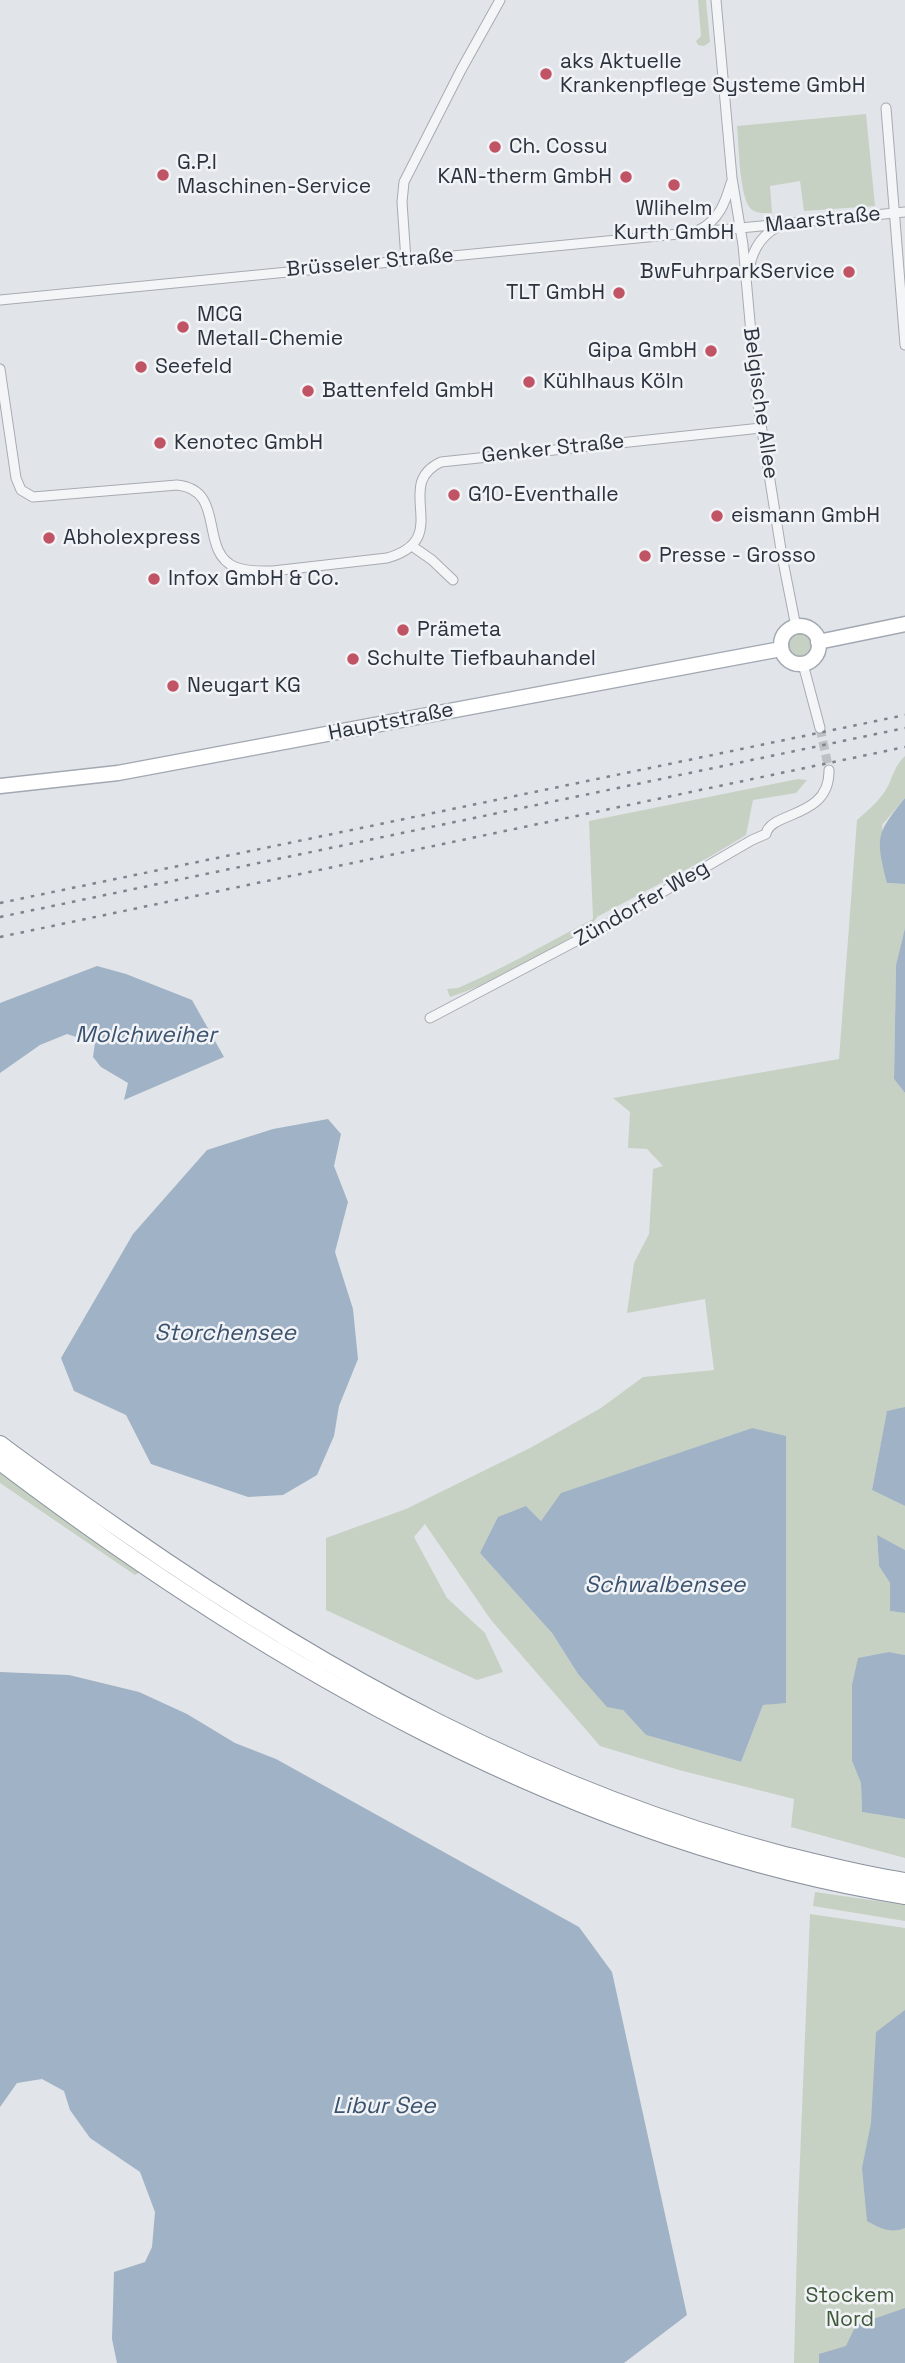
<!DOCTYPE html>
<html>
<head>
<meta charset="utf-8">
<style>
  body { margin:0 }
  canvas { display:block; background:#e1e4e8 }
</style>
</head>
<body>
<canvas width="905" height="2363"></canvas>
<script>
const ctx = document.querySelector('canvas').getContext('2d');
ctx.lineJoin = 'round';
function paint(path, color) {
  ctx.fillStyle = color;
  ctx.fill(path, 'evenodd');
}
function trace(path, color, width, dash) {
  ctx.strokeStyle = color;
  ctx.lineWidth = width;
  ctx.lineCap = dash ? 'butt' : 'round';
  ctx.setLineDash(dash || []);
  ctx.stroke(path);
}
function write(font, color, halo, rows, align = 'center') {
  ctx.font = font + ' "Space Grotesk",sans-serif';
  ctx.lineWidth = 5;
  ctx.setLineDash([]);
  ctx.textBaseline = 'middle';
  ctx.strokeStyle = halo;
  ctx.fillStyle = color;
  for (const [text, x, y, turn = 0] of rows) {
    ctx.save();
    ctx.translate(x, y);
    ctx.rotate((+turn || 0) * Math.PI / 180);
    ctx.textAlign = isNaN(turn) ? turn : align;
    if (halo) ctx.strokeText(text, 0, 0);
    ctx.fillText(text, 0, 0);
    ctx.restore();
  }
}
const green = new Path2D(`
  M698,0H706L710,42L704,46L698,45L696,41L701,36Z
  M866,114L875,206L804,211L800,181L770,186L772,213C765,213 757,214 751,209C739,197 739,144 737,126Z
  M788 645a12 12 0 1 1 24 0a12 12 0 1 1-24 0Z
  M905,756V798L882,825L887,883L905,884V928L896,965L894,1079L905,1093V1407L887,1412L872,1490L905,1506V1550L877,1536L879,1566L890,1583V1611L905,1613V1655L889,1652L852,1761L861,1783L862,1812L905,1819V1858L791,1827L794,1799L679,1770L600,1746L491,1620L425,1524L414,1537L447,1598L485,1633L503,1672L477,1680L326,1610V1538L406,1509L530,1448L601,1408L643,1377L714,1370L705,1299L627,1313L634,1263L649,1234L653,1169L663,1166L647,1149L628,1148L630,1112L613,1098L839,1059L857,820C868,810 881,800 888,786C893,775 896,764 905,756ZM752,1428L786,1702L763,1705L741,1762L646,1735L623,1710L578,1674L552,1633L480,1553L526,1506L541,1521L562,1493Z
  M798,779L807,780L796,793L753,800L746,835C698,865 647,890 597,917L591,926C545,952 500,981 450,997L447,989L458,988C504,968 548,943 593,919L589,821Z
  M0,1473L140,1572L135,1575L0,1483Z
  M815,1892L905,1905V1921L813,1906Z
  M810,1914L905,1928V2363H794L798,2208Z`);
const water = new Path2D(`
  M905,798V884L887,883C876,837 875,835 905,798Z
  M905,928V1093L894,1079L896,965Z
  M97,966L126,974L192,1000L224,1057L124,1100L128,1083L101,1067L93,1057L95,1043L67,1034L40,1045L0,1073V1003Z
  M328,1119L341,1134L334,1166L348,1202L335,1252L353,1309L358,1359L339,1406L334,1436L317,1475L283,1495L248,1497L151,1464L126,1415L74,1391L61,1358L133,1234L207,1150L273,1129Z
  M905,1407V1506L872,1490L887,1411Z
  M752,1428L786,1436V1703L763,1705L741,1762L646,1735L623,1710L607,1707L578,1674L552,1633L480,1553L498,1517L526,1506L541,1521L561,1493Z
  M877,1535L905,1550V1613L890,1611V1583L879,1566Z
  M889,1652L905,1655V1819L862,1812L861,1783L852,1761V1685L858,1658Z
  M0,1672L69,1675L139,1692L187,1714L235,1743L276,1759L579,1927L612,1972L687,2315L624,2363H117L112,2339L114,2272L145,2262L152,2247L155,2212L140,2172L90,2138L70,2110L64,2091L42,2079L17,2083L0,2107Z
  M905,2010V2228C891,2234 879,2228 867,2221L862,2168L871,2123L876,2032Z
  M905,2308V2363H819V2354L846,2346L856,2325Z`);
const minorTunnel = new Path2D(`
  M820,728L829,770`);
const minor = new Path2D(`
  M716,0L732,178L743,245L757,399L782,556L796,627
  M886,108L905,345
  M699,230C719,220 725,203 731,183
  M406,260L402,202L404,182L461,70L500,0
  M748,275C751,254 758,238 777,227
  M0,300L905,212
  M0,369L16,478L21,490L33,497L177,485C227,490 198,551 235,567C247,572 261,571 273,571L387,558C455,539 391,485 441,462L761,428
  M412,546L432,560L453,580
  M803,664L820,728
  M430,1018L599,929L752,840L766,834C770,811 830,819 829,770`);
const primary = new Path2D(`
  M781 645a19 19 0 1 1 38 0a19 19 0 1 1-38 0Z
  M818,642L905,624
  M0,786L118,773L781,649`);
const motorway = new Path2D(`
  M0,1444C41,1475 83,1504 125,1533C326,1673 543,1792 781,1854C822,1864 863,1875 905,1881
  M0,1462C265,1663 572,1842 905,1896`);
const rail = new Path2D(`
  M0,903L905,715
  M0,917L905,728
  M0,937L905,747`);
const markers = [
  [546,74,7,"#c05465"],
  [495,147,7,"#c05465"],
  [163,175,7,"#c05465"],
  [626,177,7,"#c05465"],
  [674,185,7,"#c05465"],
  [849,272,7,"#c05465"],
  [619,293,7,"#c05465"],
  [183,327,7,"#c05465"],
  [711,351,7,"#c05465"],
  [141,367,7,"#c05465"],
  [529,382,7,"#c05465"],
  [308,391,7,"#c05465"],
  [160,443,7,"#c05465"],
  [454,495,7,"#c05465"],
  [717,516,7,"#c05465"],
  [49,538,7,"#c05465"],
  [645,556,7,"#c05465"],
  [154,579,7,"#c05465"],
  [403,630,7,"#c05465"],
  [353,659,7,"#c05465"],
  [173,686,7,"#c05465"]
];
const poiNames = [
  ["aks Aktuelle",560,62],
  ["Krankenpflege Systeme GmbH",560,86],
  ["Ch. Cossu",509,147],
  ["G.P.I",177,163],
  ["Maschinen-Service",177,187],
  ["KAN-therm GmbH",612,177,"right"],
  ["Wlihelm",674,209,"center"],
  ["Kurth GmbH",674,233,"center"],
  ["BwFuhrparkService",835,272,"right"],
  ["TLT GmbH",605,293,"right"],
  ["MCG",197,315],
  ["Metall-Chemie",197,339],
  ["Gipa GmbH",697,351,"right"],
  ["Seefeld",155,367],
  ["Kühlhaus Köln",543,382],
  ["Battenfeld GmbH",322,391],
  ["Kenotec GmbH",174,443],
  ["G10-Eventhalle",468,495],
  ["eismann GmbH",731,516],
  ["Abholexpress",63,538],
  ["Presse - Grosso",659,556],
  ["Infox GmbH & Co.",168,579],
  ["Prämeta",417,630],
  ["Schulte Tiefbauhandel",367,659],
  ["Neugart KG",187,686]
];
const streetNames = [
  ["Maarstraße",823,220,-6],
  ["Brüsseler Straße",370,263,-5],
  ["Belgische Allee",760,403,82],
  ["Genker Straße",553,449,-6],
  ["Hauptstraße",391,722,-11],
  ["Zündorfer Weg",642,904,-30]
];
const parkNames = [
  ["Stockem",850,2296],
  ["Nord",850,2320]
];
const waterNames = [
  ["Molchweiher",146,1036],
  ["Storchensee",225,1334],
  ["Schwalbensee",665,1586],
  ["Libur See",384,2107]
];
paint(green, '#c7d1c3');
paint(water, '#a0b2c5');
trace(minorTunnel, '#bdc1c6', 9, [9, 4.5]);
trace(minor, '#a7abb2', 11);
trace(primary, '#a2a9b3', 17);
trace(motorway, '#8a929e', 18);
trace(minor, '#f4f5f7', 9);
trace(primary, '#fff', 14);
trace(motorway, '#fff', 16);
trace(rail, '#7d8490', 2.5, [3.5, 7]);
for (const [x, y, r, color] of markers) {
  const dot = new Path2D();
  dot.arc(x, y, r, 0, 2 * Math.PI);
  ctx.fillStyle = color;
  ctx.fill(dot);
  trace(dot, '#f1f3f6', 2.5);
}
write('21px', '#2b333f', '#f1f3f6', poiNames, 'left');
write('21px', '#2b333f', '#f1f3f6', streetNames);
write('21px', '#40593a', '#f1f3f6', parkNames);
write('italic 23px', '#3a526e', '#f1f3f6', waterNames);
</script>
</body>
</html>
